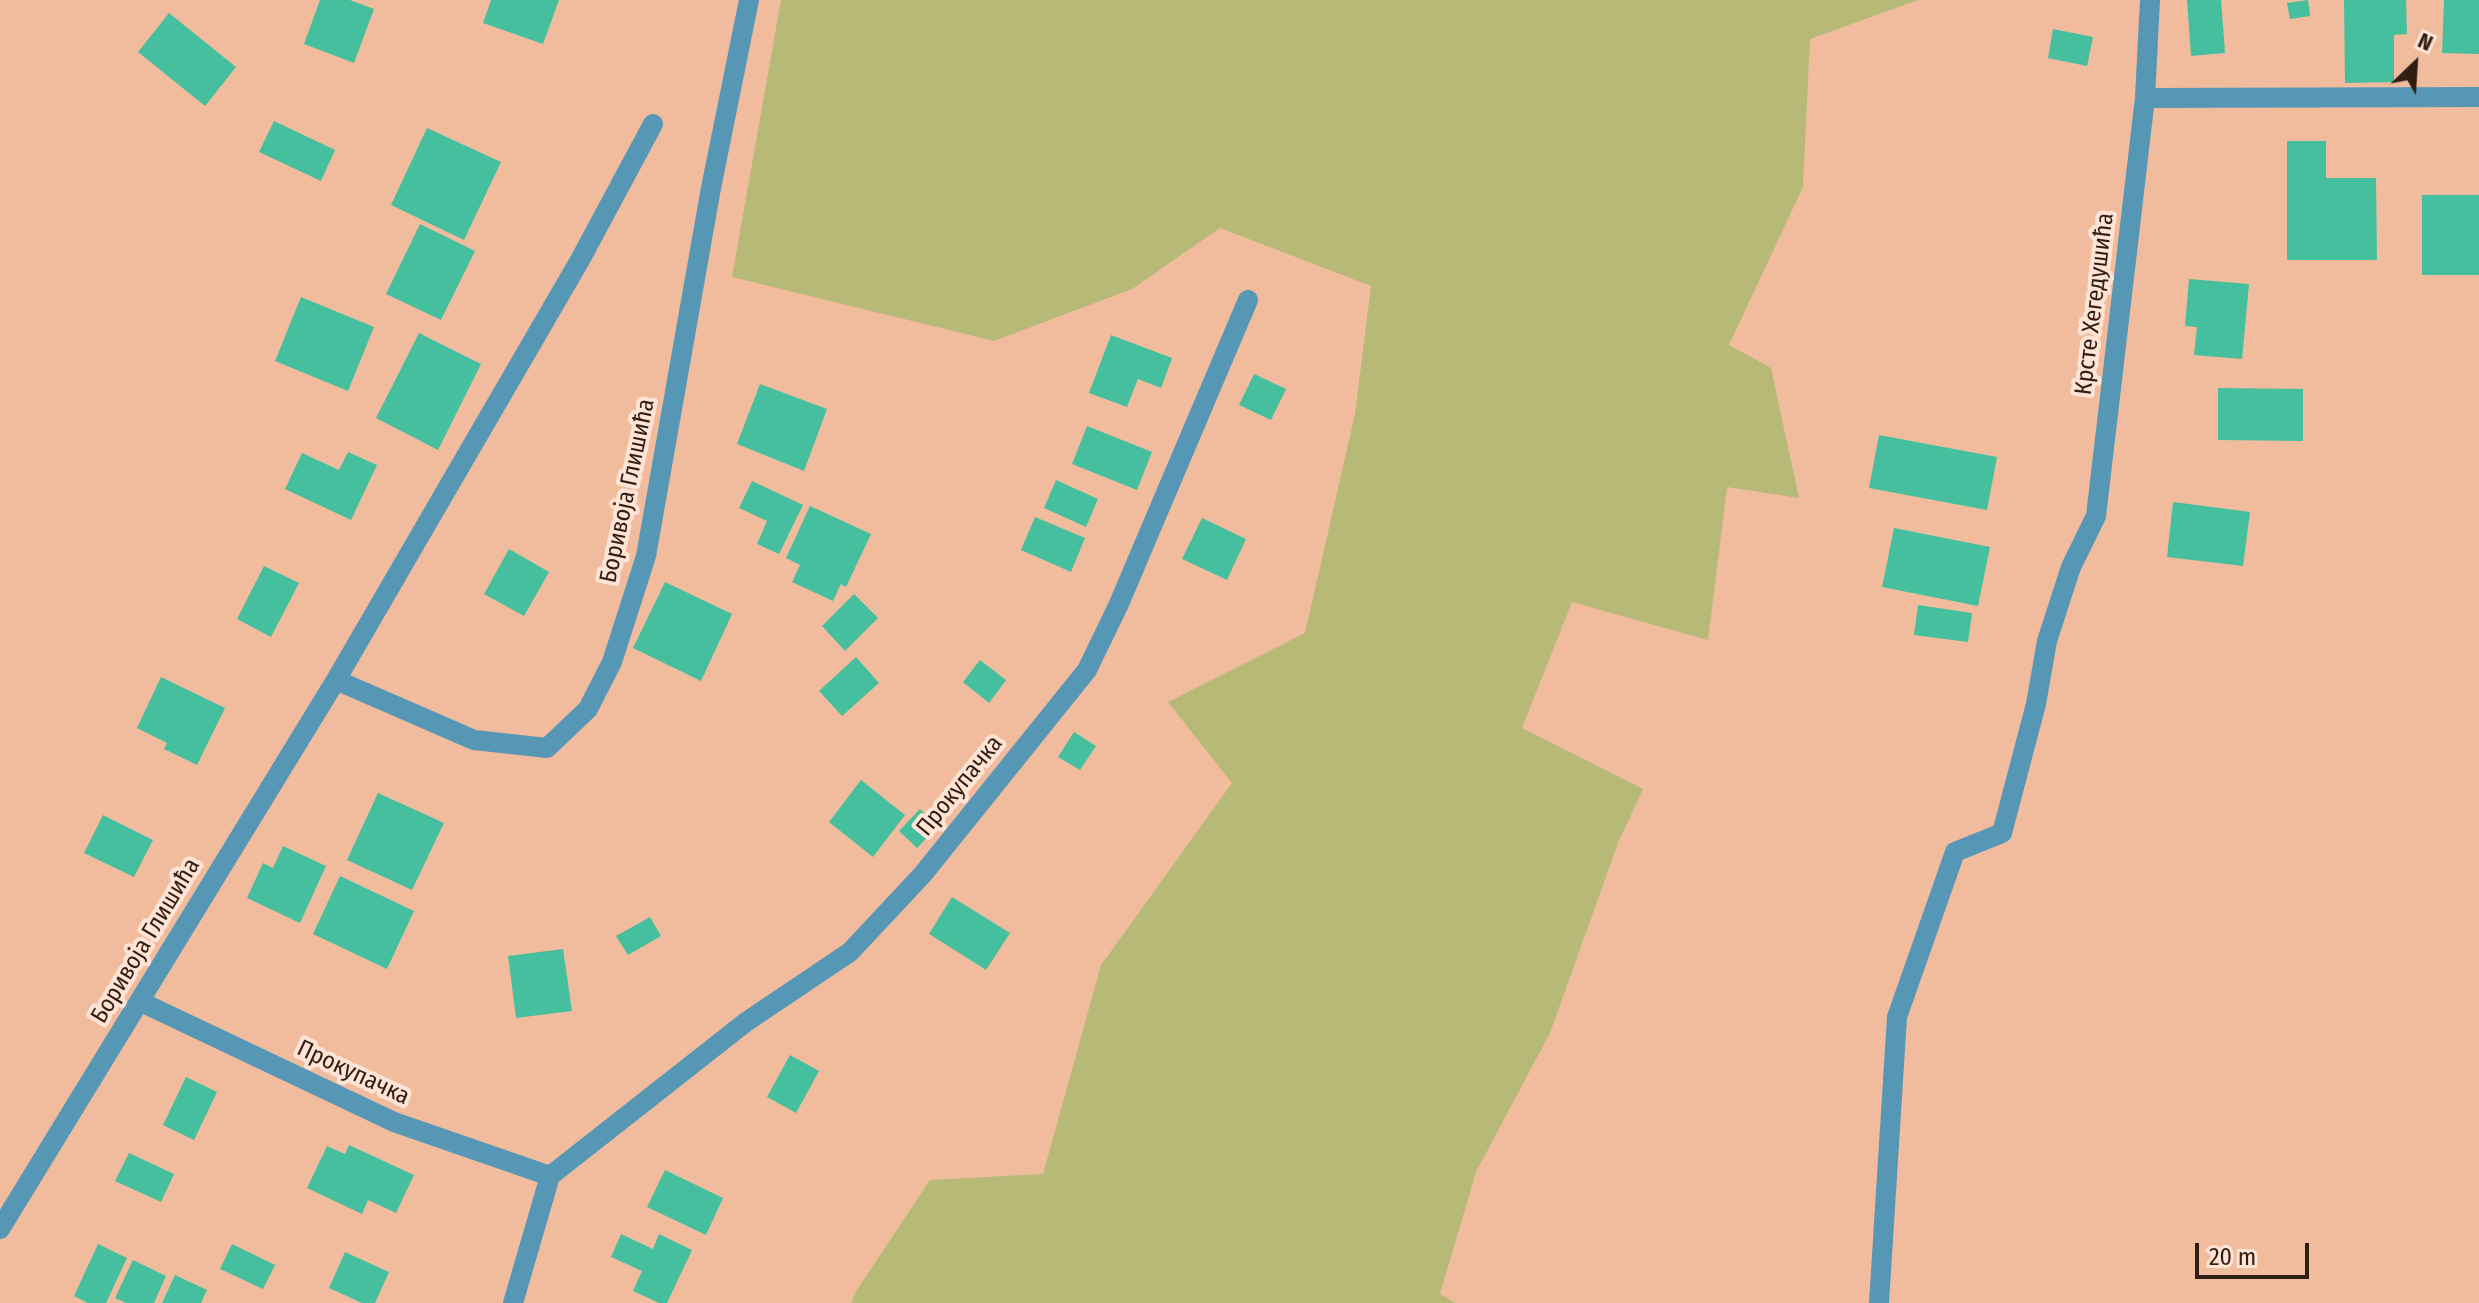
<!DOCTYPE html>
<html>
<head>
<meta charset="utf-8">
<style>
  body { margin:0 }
  #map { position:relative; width:2479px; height:1303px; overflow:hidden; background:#f1bc9e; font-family:"Fira Sans Condensed",sans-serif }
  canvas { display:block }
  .north { position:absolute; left:2375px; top:24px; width:80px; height:80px; -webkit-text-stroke:6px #ffe3d4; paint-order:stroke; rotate:25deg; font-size:22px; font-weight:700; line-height:32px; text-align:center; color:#311e12 }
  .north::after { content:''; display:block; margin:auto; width:28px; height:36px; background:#311e12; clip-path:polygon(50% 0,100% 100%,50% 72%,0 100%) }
  .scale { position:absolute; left:2195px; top:1243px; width:114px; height:36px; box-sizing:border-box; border:4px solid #311e12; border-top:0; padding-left:10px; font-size:24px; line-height:28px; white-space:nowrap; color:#311e12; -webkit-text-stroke:6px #ffe3d4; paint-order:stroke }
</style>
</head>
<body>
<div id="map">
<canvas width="2479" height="1303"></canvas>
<div class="north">N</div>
<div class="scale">20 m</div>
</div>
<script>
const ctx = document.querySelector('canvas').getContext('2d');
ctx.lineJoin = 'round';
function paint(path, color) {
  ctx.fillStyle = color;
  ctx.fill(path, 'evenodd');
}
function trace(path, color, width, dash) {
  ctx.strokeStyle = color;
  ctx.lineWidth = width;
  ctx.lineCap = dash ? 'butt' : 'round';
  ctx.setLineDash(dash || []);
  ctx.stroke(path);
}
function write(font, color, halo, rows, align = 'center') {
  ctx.font = font + ' "Fira Sans Condensed",sans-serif';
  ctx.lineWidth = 8;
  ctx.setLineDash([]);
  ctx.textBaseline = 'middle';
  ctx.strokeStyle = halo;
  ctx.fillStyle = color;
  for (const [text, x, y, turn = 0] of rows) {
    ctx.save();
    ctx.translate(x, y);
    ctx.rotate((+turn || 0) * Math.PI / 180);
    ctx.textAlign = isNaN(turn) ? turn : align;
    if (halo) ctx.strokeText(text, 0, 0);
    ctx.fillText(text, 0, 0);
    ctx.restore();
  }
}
const green = new Path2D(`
  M781,0H1918L1810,39L1803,187L1729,345L1771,368L1799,498L1727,487L1708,640L1572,602L1522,728L1643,789L1618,843L1550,1033L1476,1172L1440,1294L1456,1303H851L857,1290L930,1180L1043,1174L1101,965L1232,783L1168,702L1305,633L1355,414L1371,286L1220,228L1132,289L994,341L732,277Z`);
const building = new Path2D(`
  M320,0H350L374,9L354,63L304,44Z
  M491,0H559L543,44L483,23Z
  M2187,0H2221L2225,53L2191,56Z
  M2308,0L2310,16L2290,19L2287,3Z
  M2344,0H2406L2407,34L2394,35V82L2345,83Z
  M2444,0H2479V54L2442,53Z
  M169,13L236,67L205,106L138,52Z
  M2053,29L2093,37L2087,66L2048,58Z
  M274,121L335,150L321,181L259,152Z
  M427,128L501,162L464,240L391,205Z
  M2287,141H2326V178H2376L2377,260H2287Z
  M2422,195H2479V275H2422Z
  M420,224L475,251L441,320L386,294Z
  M2189,279L2249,284L2242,359L2194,355L2197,327L2185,326Z
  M301,297L374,327L348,391L275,361Z
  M419,333L481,364L438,450L376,418Z
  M1111,335L1172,358L1161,388L1138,379L1127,407L1089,393Z
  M1254,374L1286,389L1271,420L1239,405Z
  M760,384L827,409L804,471L737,444Z
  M2218,388L2303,389V441L2218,440Z
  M1087,426L1152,452L1137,490L1072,464Z
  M1879,435L1997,457L1987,510L1869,488Z
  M348,452L377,465L351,520L285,489L302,453L339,470Z
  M1056,480L1098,499L1086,527L1044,508Z
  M752,481L803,505L779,554L757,544L767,521L739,508Z
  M2173,502L2250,512L2243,566L2167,557Z
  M810,506L871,534L846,587L841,584L833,601L792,582L800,565L786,558Z
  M1035,517L1085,538L1071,572L1021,550Z
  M1202,518L1246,539L1227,580L1182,559Z
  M1894,528L1990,547L1978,606L1882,587Z
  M509,549L549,572L524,616L484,594Z
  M264,566L299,583L271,637L237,619Z
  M665,582L732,614L701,681L633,648Z
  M854,594L878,618L845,651L822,626Z
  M1918,605L1972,613L1968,642L1914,635Z
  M856,657L879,683L842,716L819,691Z
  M980,660L1006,680L989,703L963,682Z
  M161,677L225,708L197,765L164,749L167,743L137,728Z
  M1074,732L1096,746L1080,770L1058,757Z
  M861,780L905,815L873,857L829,822Z
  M378,793L444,823L412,890L347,860Z
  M920,809L938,826L917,848L899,831Z
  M103,815L153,840L134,877L84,853Z
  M283,846L326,866L300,923L247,898L263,863L273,868Z
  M340,876L414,911L387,969L313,934Z
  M952,897L1010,933L986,970L929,934Z
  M650,917L661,936L628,955L616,936Z
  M563,949L572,1011L516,1018L508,956Z
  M790,1055L819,1071L796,1113L767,1097Z
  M186,1077L217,1092L194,1140L163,1125Z
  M349,1145L414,1175L396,1213L368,1200L362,1214L307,1188L327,1146L345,1154Z
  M129,1153L174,1174L161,1202L115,1181Z
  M665,1170L723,1198L706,1235L647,1207Z
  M621,1234L653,1249L659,1234L692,1250L667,1303H659L633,1291L642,1271L611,1257Z
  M98,1244L127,1258L106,1303H88L74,1296Z
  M232,1244L275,1265L263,1289L220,1269Z
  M345,1252L389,1272L375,1303H362L329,1288Z
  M133,1260L166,1276L154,1303H126L115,1298Z
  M175,1275L207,1290L201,1303H162Z`);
const street = new Path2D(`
  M2150,0L2145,98L2479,97
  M336,680L580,260L653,124
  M141,1002L394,1122L550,1176L746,1022L850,952L923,874L1087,670L1118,606L1248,300
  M0,1229C113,1047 223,863 336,680L474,740L547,748L588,709L612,662L646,556L711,188L749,0
  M513,1303L550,1176
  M1879,1303L1897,1017L1955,852L2002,833L2036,704L2047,641L2071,567L2096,516L2145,98`);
const streetNames = [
  ["Крсте Хегедушића",2095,304,-83],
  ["Боривоја Глишића",628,491,-78],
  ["Прокупачка",960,786,-51],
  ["Боривоја Глишића",146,941,-59],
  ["Прокупачка",353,1073,25]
];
paint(green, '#b6ba76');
paint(building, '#45bf9e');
trace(street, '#5797b6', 20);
write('24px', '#311e12', '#ffe3d4', streetNames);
</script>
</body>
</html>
